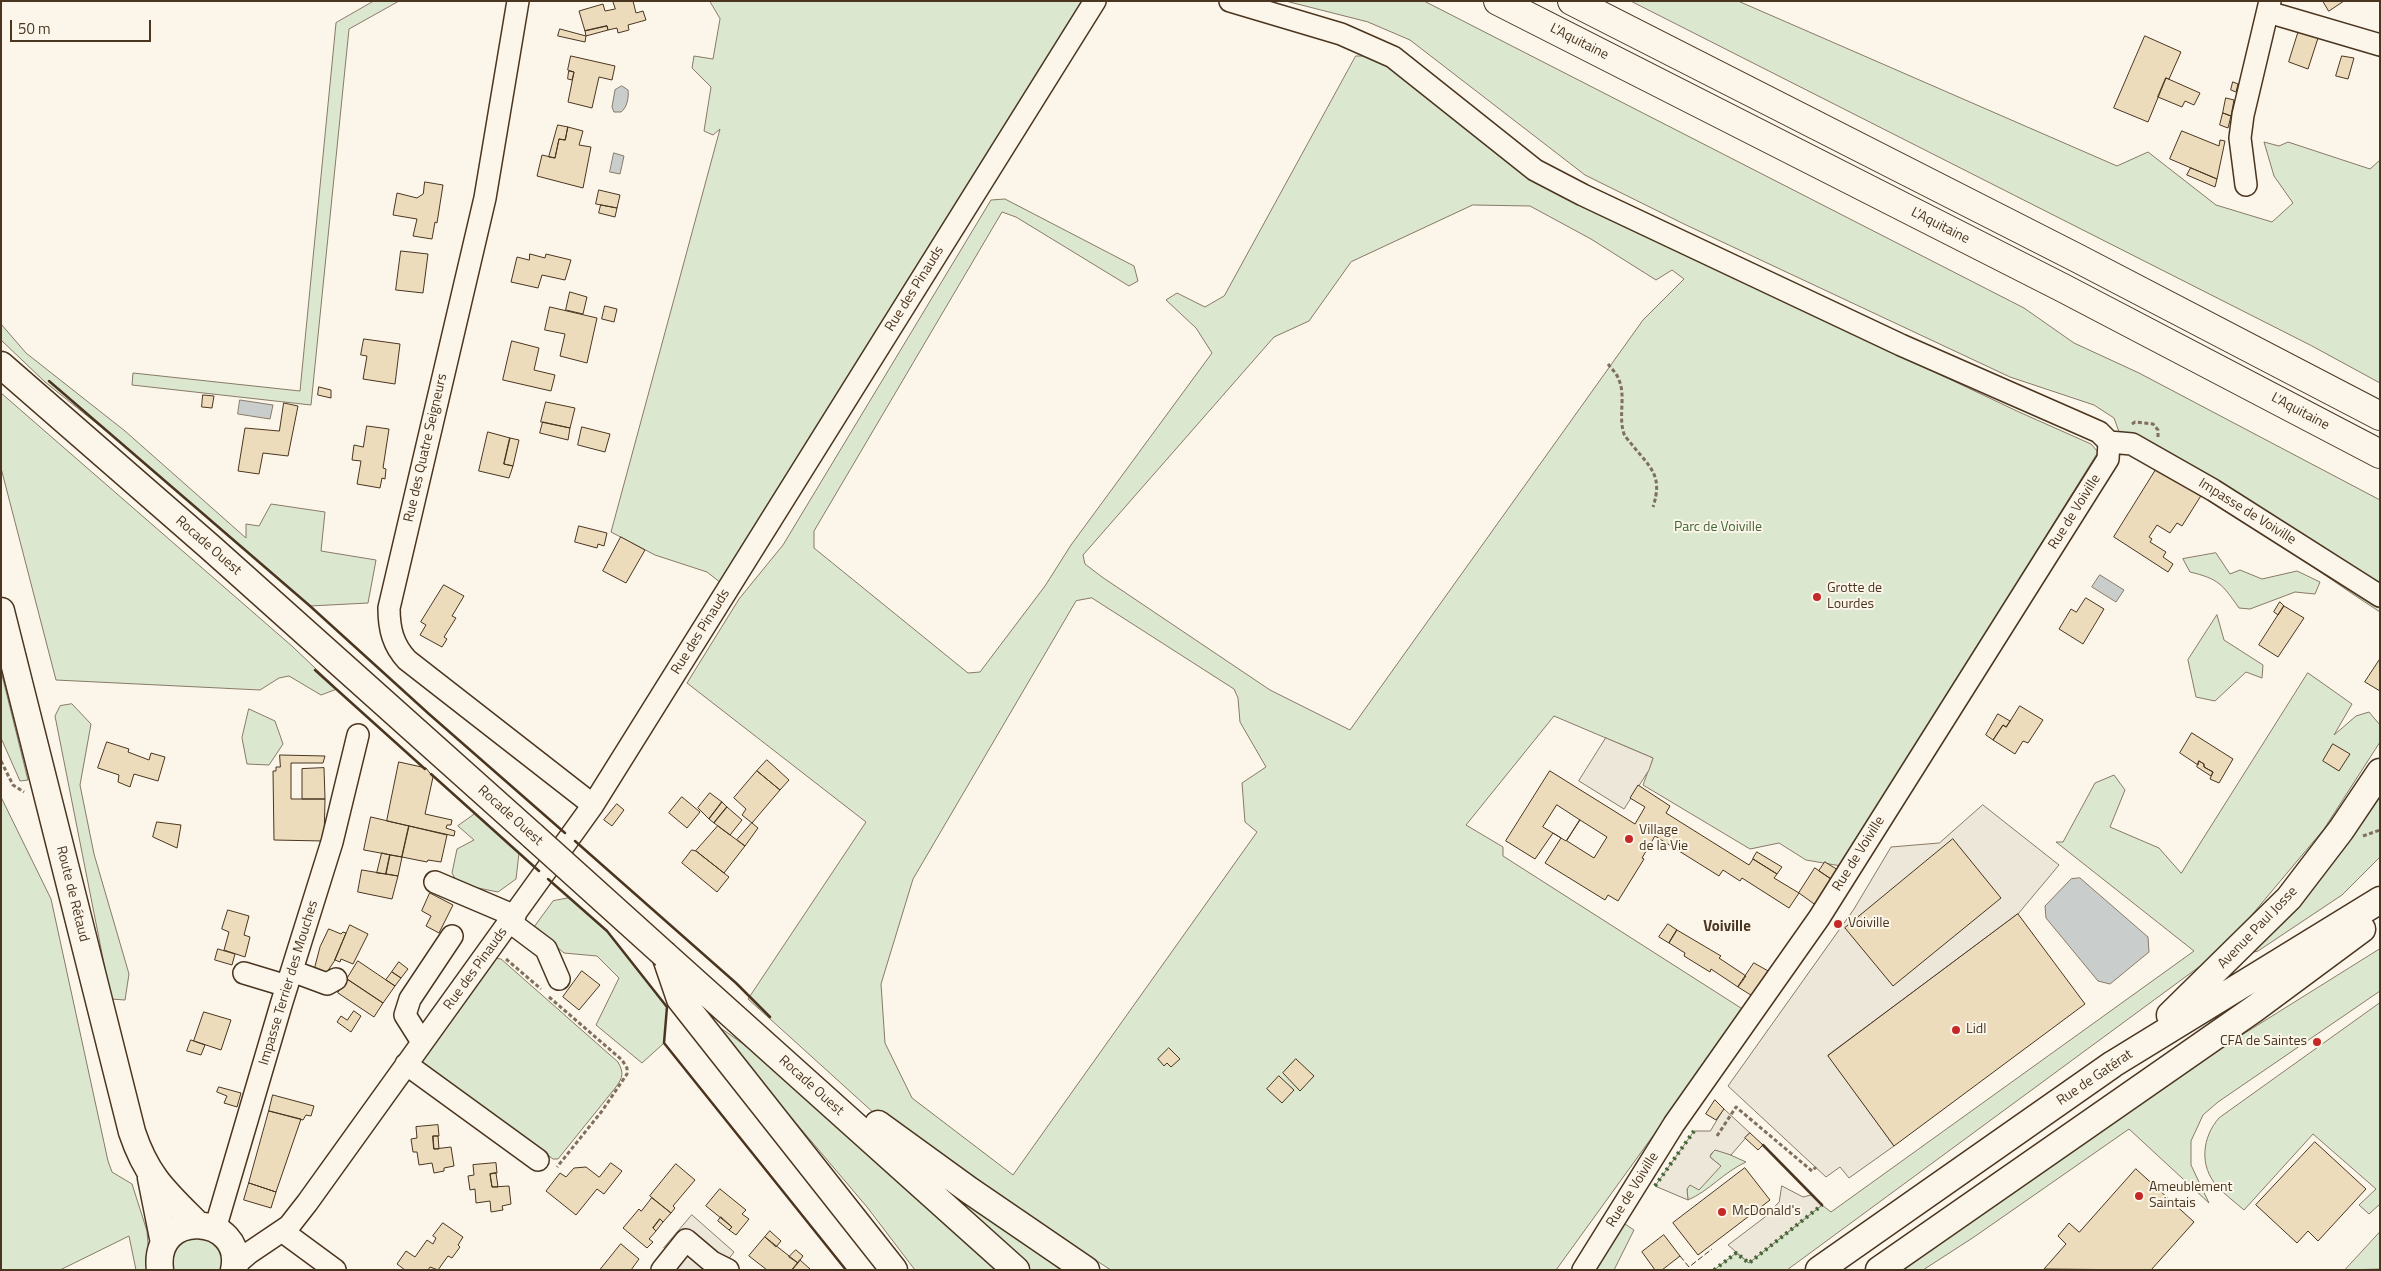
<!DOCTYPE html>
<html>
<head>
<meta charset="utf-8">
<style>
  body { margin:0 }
  #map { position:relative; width:2381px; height:1271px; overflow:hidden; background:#fbf6e9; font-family:"Titillium Web",sans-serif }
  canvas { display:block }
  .frame { position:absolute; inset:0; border:2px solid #4a3520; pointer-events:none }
  .scale { position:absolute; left:10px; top:20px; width:141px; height:22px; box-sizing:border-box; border:2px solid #4a3520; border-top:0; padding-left:6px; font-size:15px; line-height:18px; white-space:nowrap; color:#4a3520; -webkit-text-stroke:4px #fbf6e9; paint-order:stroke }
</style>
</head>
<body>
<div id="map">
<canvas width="2381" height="1271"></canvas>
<div class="frame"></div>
<div class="scale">50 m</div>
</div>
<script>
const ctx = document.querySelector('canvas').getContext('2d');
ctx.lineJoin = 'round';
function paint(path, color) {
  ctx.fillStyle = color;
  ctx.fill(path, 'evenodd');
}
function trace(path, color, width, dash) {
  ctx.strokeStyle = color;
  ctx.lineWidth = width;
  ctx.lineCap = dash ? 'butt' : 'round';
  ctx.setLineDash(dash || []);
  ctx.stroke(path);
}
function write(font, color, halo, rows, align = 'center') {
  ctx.font = font + ' "Titillium Web",sans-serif';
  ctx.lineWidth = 4;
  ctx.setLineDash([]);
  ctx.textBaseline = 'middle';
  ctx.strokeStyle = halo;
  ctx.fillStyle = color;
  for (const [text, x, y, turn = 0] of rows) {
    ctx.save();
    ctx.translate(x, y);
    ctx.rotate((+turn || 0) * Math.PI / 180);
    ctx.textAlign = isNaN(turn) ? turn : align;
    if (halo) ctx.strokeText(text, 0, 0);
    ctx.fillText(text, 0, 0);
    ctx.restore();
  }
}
const green = new Path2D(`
  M374,1H399L349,29L311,405L132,385L133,373L300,391L336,23Z
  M710,1H1083L721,583L707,572L655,555L611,532L720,129L713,135L704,131L711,87L692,68L694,56L713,59L720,19Z
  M1286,1H1424L2024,308L2074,343L2139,373L2380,500V612C2297,558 2217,496 2127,454L2114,418L2094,405L2010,377L1684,224L1585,175L1410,40L1368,22Z
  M1631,1H1738L2117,166L2148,152L2216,205L2272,222L2293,203L2274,176L2264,142L2279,146L2288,142L2370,169L2380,160V383L2312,346Z
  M1356,56H1374L1641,233L2019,412L2091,444L2098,452L1841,866L1806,860L1779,843L1750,849L1643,785L1653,758L1554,716L1466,825L1503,847V856L1744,1010L1556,1270H1111L896,1133L748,999L866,822L687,683L739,599L783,545L991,200L1005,199L1134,266L1138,281L1129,286L1016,217L1002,212L814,531V548L968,673L980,672L1045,586L1071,545L1212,353L1196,328L1166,300L1177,293L1205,307L1224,296ZM1473,205L1530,206L1591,239L1656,280L1672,270L1684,279L1643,320L1350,730L1270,690L1102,577L1085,564L1083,555L1274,337L1309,321L1351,262ZM1092,598L1234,689L1238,698L1240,722L1266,767L1242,783L1245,822L1257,832L1013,1175L912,1098L885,1043L881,984L913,879L1076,601Z
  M1,324L26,353L125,431L246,538V524L259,526L271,504L325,512L321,551L376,560L368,603L310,606L116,439L45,382L1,340Z
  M1,393L293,647L337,689L321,695L289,676L279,678L260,690L56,680L1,468Z
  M2216,553L2230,574L2240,570L2262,579L2297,571L2320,582L2315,594L2295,592L2250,609L2239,608C2222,584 2219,579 2190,572L2183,559Z
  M2217,615L2224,640L2263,665L2262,678L2246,672L2215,701L2196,697L2188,660Z
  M1,671L28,780L20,781L1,738Z
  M2308,673L2352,704L2334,735L2356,716L2369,712L2380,725V742L2324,829L2235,935L2207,961L1787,1270H1714L1736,1253L1749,1263L1822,1205L1831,1212L2194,951L2056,842H2063L2095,783L2114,775L2125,790L2110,827L2159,848L2181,873Z
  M72,704L91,724L80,785L94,854L129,974L125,1000L111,999L55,716L60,706Z
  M249,709L275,721L283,744L269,765L247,764L242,738Z
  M2380,786V857L2342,895L2258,951L2250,953Z
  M1,797L51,899L108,1161L112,1172L132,1184L147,1231L150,1270H136L129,1236L60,1270H1Z
  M475,814L519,853L516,879L498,892L458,884L452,873L457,849L474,840L458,826Z
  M569,898L607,931L667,1007L664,1043L642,1063L596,1025L619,978L597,956L564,953L534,927L553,901Z
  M2380,949V991L2218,1102L2203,1115L2191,1141V1165L2209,1203L2129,1129L1974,1237L1923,1270H1896L2125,1108Z
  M494,958L501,959L618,1062C624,1073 623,1077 616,1087L558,1159H553L423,1067L421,1060Z
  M2380,1003V1204L2369,1214L2359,1205L2376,1189L2313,1134L2244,1210C2235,1202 2225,1195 2217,1186C2199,1166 2202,1137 2219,1118Z
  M722,1029L984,1214L1067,1270H915L867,1207L718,1031Z
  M1715,1150L1724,1152L1746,1162C1724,1172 1709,1191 1688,1200L1687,1189L1690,1184L1721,1166L1710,1157Z
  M1619,1220L1634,1230L1614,1270H1594Z
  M2380,1232V1269L2345,1270Z
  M190,1234L218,1240L226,1270H172C172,1249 174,1247 190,1234Z`);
const parking = new Path2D(`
  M1606,738L1653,758L1649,770L1624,809L1579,781Z
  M1983,805L2059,865L2018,914L1828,1055L1894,1146L1849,1178L1840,1167L1826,1177L1728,1086L1854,909L1891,847L1939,843Z
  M1724,1109L1750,1133L1731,1155L1715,1150L1711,1154L1710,1157L1721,1166L1699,1190L1690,1185L1687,1189L1688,1200L1655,1186L1694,1131H1710Z
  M1782,1186L1803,1197L1811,1195L1822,1205L1749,1263L1728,1245L1765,1217L1779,1202Z
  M692,1215L734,1252L720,1270H662L674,1255L664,1248Z`);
const water = new Path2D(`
  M622,86L628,90C629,97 627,108 621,112H614L612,107L615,90Z
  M614,153L624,156L620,174L610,172Z
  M240,400L273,405L270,419L238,414Z
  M2100,575L2124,590L2116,602L2092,587Z
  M2080,878L2148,937L2149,952L2110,984L2098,981L2046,918L2045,906L2071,879Z`);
const building = new Path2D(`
  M613,1H633L636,13L643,11L646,20L628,25L629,30L618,33L617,28L608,30L607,26L585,31L579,11L603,4L605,11L615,9Z
  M2323,1H2344L2329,11Z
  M607,26L608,30L586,36L585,31Z
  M560,29L586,36L585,42L558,36Z
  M2299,30L2319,35L2308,69L2289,62Z
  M2145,36L2181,52L2169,79L2166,78L2148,122L2114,108Z
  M571,56L615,66L612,80L599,77L592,108L568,102L574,72L568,70Z
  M2342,56L2354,58L2348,79L2336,76Z
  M569,71L574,72L572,80L568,79Z
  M2166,78L2200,93L2194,105L2185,101L2182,107L2158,97Z
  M2233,82L2238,84L2236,92L2231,90Z
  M2226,98L2234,100L2231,116L2223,113Z
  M2223,113L2231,116L2228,128L2220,125Z
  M558,125L568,127L565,140L559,139L555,158L549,157Z
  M568,127L583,131L579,145L591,147L583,188L537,176L542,155L555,158L559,139L565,140Z
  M2182,131L2219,146L2220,140L2225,141L2217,179L2170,159Z
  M2191,168L2217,179L2215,187L2187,175Z
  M425,182L443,185L437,223L435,222L432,239L413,236L417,219L393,215L397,193L417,198L423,194Z
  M599,190L620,195L617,208L596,204Z
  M601,205L617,208L615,217L599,213Z
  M401,251L428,254L423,293L396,290Z
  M530,254L545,258L546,254L571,260L565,280L542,275L538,288L511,282L517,257L529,260Z
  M570,292L587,297L583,314L566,310Z
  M605,306L617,309L614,322L602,319Z
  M550,307L597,318L587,363L560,356L565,334L545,330Z
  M364,339L400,344L395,384L363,379L367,356L361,355Z
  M512,341L539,348L534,370L555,375L551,391L503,380Z
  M319,387L331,390V398L318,395Z
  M203,395L214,396L212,408L202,407Z
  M546,402L575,408L570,428L541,422Z
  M284,403L298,406L288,456L263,453L259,474L238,471L245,428L279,431Z
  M543,422L570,428L568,440L540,433Z
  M367,426L389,429L383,468L386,469L385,479L382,478L380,488L357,484L361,461L352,460L354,445L363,447Z
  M582,427L610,434L605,452L578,445Z
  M488,432L510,438L504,464L513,466L509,478L479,471Z
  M510,438L519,440L513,466L504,464Z
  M2157,468L2202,494L2182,526L2177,523L2170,533L2157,525L2149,537L2152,539L2150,542L2166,552L2163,557L2173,564L2168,572L2114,537Z
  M579,526L607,533L604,546L598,544L597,548L575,542Z
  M621,537L645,550L626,583L603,571Z
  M444,585L464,596L452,616L456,618L444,637L447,639L442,647L420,635L426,625L421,622Z
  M2086,598L2104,609L2083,644L2059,629L2071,609L2076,612Z
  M2280,602L2284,606L2278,615L2274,612Z
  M2284,606L2304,618L2278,657L2259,645Z
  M2380,659V691L2365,682Z
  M2020,706L2043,720L2028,743L2023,741L2015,754L1993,740L2003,725L2006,727Z
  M1998,714L2010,721L2006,727L2003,725L1993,740L1986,735Z
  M2192,733L2233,759L2219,783L2210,779L2213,772L2204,767V764L2199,761L2198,765L2180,753Z
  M107,742L129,749L128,752L149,760L151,753L165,757L158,781L134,774L130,787L118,782L119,775L98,768Z
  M2333,744L2350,754L2339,771L2323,761Z
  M280,755L325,756L323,763H291V799H325L324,841L274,840L273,771H276V767H280Z
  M767,760L789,780L780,790L757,771Z
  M2199,761L2204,764V767L2213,772L2211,776L2197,767Z
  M399,762L426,768L433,777L425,814L452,820L451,825H447L446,828L455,831L454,836L387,821Z
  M324,768L325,799H302V769Z
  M757,771L780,790L752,823L742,815L746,809L734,798Z
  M1550,771L1635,824L1645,807L1630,798L1638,785L1670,806L1666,813L1749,865L1753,859L1777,874L1774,878L1799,893L1789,908L1742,878L1740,881L1723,870L1719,876L1655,836L1642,858L1644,859L1618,901L1608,895L1605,900L1545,863L1561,838L1553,833L1535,859L1506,841ZM1580,820L1607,837L1594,858L1567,841Z
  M710,793L722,802L709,819L698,808Z
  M682,797L700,812L687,828L669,813Z
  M722,802L727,807L714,823L709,819Z
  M617,804L624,810L612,826L604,820Z
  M1557,805L1580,820L1566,841L1543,827Z
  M727,807L742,820L730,835L714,823Z
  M371,817L409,826L402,857L364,850Z
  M157,822L181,825L177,848L153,837Z
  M752,823L758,828L745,846L737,840Z
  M409,826L447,835L441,862L428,860L427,862L402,857Z
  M718,826L745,846L724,873L696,851Z
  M1953,839L2001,898L1893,986L1845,928Z
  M692,850L696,851L729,877L717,892L682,863Z
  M1757,852L1782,867L1777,874L1753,859Z
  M382,853L390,855L386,874L377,873Z
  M390,855L402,857L398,876L386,874Z
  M1825,862L1838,870L1831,879L1819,871Z
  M1815,868L1834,881L1817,906L1799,893Z
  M362,870L398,876L392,899L358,892Z
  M430,893L453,905L439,933L426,926L431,916L422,911Z
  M228,910L249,916L244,935L250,937L245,957L224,950L229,932L222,929Z
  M2018,914L2085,1004L1894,1146L1828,1056Z
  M1668,924L1677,930L1669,943L1659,937Z
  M350,925L368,934L353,964L341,959L340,962L335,960Z
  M329,929L341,934L343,932L346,933L335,960L325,975L314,970L320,947Z
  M1677,930L1721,956L1719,958L1746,976L1738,987L1711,969L1710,972L1684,956L1685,953L1669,943Z
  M218,949L235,954L232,965L215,960Z
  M358,961L395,986L383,1003L347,979Z
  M399,962L408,969L401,978L392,972Z
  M1754,963L1770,972L1754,997L1738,987Z
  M582,971L600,985L579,1010L563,997Z
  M392,972L401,978L395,986L386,980Z
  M347,979L383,1003L374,1017L338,993Z
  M354,1011L361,1016L351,1032L337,1022L341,1016L347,1020Z
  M204,1012L231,1020L221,1050L194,1041Z
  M191,1040L205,1045L201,1055L187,1051Z
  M1169,1048L1180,1059L1171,1067L1167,1063L1164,1066L1158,1059Z
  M1296,1059L1314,1076L1300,1091L1283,1073Z
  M1279,1076L1294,1090L1282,1103L1267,1089Z
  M219,1087L241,1093L237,1107L224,1103L227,1096L217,1092Z
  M273,1095L314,1106L311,1116L306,1115L303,1120L269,1111Z
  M1715,1100L1724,1109L1716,1120L1706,1114Z
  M269,1111L301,1119L276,1192L249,1183Z
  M438,1125L439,1136H433L434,1149L451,1147L454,1166L444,1168V1171L434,1173L432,1163L419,1165L417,1152H413L411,1139L417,1138L416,1127Z
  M1750,1133L1763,1145L1758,1150L1745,1138Z
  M433,1136H438L439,1149H434Z
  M2315,1142L2366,1189L2318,1241L2308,1231L2297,1243L2256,1205Z
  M496,1163L497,1173L490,1174L492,1187L509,1186L511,1204L502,1206L503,1210L491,1212L490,1201L476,1203L475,1189L470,1190L468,1176L474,1175L473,1165Z
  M611,1163L622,1171L604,1194L597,1189L576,1215L546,1191L560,1173L566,1177L574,1168L586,1167L599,1177Z
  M676,1164L695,1180L673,1206L675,1208L671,1213L650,1196Z
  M1745,1168L1770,1200L1698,1255L1673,1223Z
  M2136,1169L2194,1222L2151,1270L2044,1269L2066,1244L2058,1236L2069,1223L2079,1232Z
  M496,1173L498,1187H492L490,1174Z
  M249,1183L276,1192L271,1208L244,1200Z
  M720,1189L746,1210L742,1214L749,1219L736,1235L729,1230L732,1227L706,1206Z
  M652,1198L671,1213L663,1222L660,1219L653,1228L656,1231L649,1239L653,1242L647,1248L623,1228L639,1209L641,1211Z
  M721,1217L732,1227L729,1230L718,1221Z
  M660,1219L663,1222L656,1231L653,1228Z
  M443,1223L463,1237L458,1245L460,1247L452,1258L448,1256L438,1270L430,1267L428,1270H405L397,1264L406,1251L415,1257L427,1240L433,1244L436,1238L433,1236Z
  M770,1231L781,1241L776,1247L765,1237Z
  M1664,1235L1680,1256L1662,1270H1655L1642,1252Z
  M765,1237L798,1263L792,1270H767L749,1256Z
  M621,1244L639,1259L631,1270H600Z
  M796,1250L803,1256L798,1263L789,1257Z
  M800,1260L810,1269V1270H792Z`);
const path = new Path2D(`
  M1608,364C1612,369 1617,374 1619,380C1626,397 1618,416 1624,434C1626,438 1630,442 1633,446C1651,468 1663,476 1653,507
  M2132,424L2135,422L2153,424L2158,430V437
  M1,761L13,785L24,792
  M2363,836L2380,830
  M506,959L541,989
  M549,997L622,1060L627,1068V1074L602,1111L557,1167
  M1717,1136L1736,1107L1812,1171L1816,1167`);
const minor = new Path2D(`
  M518,1L485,198L389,608C389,629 393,645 407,660L593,805
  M1230,1L1341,34L1393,57L1535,170L1583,195L1901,345L2099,432L2109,442L2108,459L1819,918L1674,1124L1583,1270
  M2268,12L2380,45
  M2246,185L2240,138L2243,115L2270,1
  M2109,442L2132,444L2213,490L2380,596
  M435,882L515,916
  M510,922L546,949L559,979
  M292,971L327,984L336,979
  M244,973L287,986
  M422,1042L405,1015L410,999L452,936
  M406,1064L538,1160
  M215,1229L281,1005L332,842L358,735
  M282,1231L335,1270
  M234,1266L249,1253L289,1226L307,1203L593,805L1095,1
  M662,1270L686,1240L712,1262L728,1270`);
const major = new Path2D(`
  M1,365L210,547L533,836
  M1,611L132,1132C147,1177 165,1192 197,1224
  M665,955L1016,1270
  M666,958L680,999L894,1270
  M2170,1015L2289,898L2341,830L2380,772
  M878,1124L969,1190L1086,1270
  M151,1178L164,1243
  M160,1270C152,1207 246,1214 234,1270
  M1819,1270L2113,1064L2380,900
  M1879,1270L2254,1009L2362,929`);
const highway = new Path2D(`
  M1498,1L2063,288L2380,454
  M1572,1L2077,258L2380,416`);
const majorBridge = new Path2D(`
  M533,836L665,955`);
const hedge = new Path2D(`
  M1655,1186L1694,1131
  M1714,1270L1736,1253L1749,1263L1822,1205`);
const fence = new Path2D(`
  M1680,1256L1689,1267L1712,1249`);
const wall = new Path2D(`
  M49,381L310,606L429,714L565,833
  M315,670L425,769
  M431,774L539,871
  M575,841L736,983L770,1017
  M548,879L607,931L667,1007L664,1043L846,1270
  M1763,1145L1822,1205`);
const markers = [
  [1817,597,5,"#c62828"],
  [1629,839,5,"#c62828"],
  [1838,924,5,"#c62828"],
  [1956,1030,5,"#c62828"],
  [2317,1042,5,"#c62828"],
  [2139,1196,5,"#c62828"],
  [1722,1212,5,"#c62828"]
];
const streetNames = [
  ["L'Aquitaine",1579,42,27],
  ["L'Aquitaine",1940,226,27],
  ["Rue des Pinauds",915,289,-58],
  ["L'Aquitaine",2300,412,28],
  ["Rue des Quatre Seigneurs",426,448,-77],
  ["Rue de Voiville",2075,512,-58],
  ["Impasse de Voiville",2247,512,32],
  ["Rocade Ouest",208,546,41],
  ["Rue des Pinauds",701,632,-58],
  ["Rocade Ouest",510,816,42],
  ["Rue de Voiville",1859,854,-58],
  ["Route de Rétaud",72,894,76],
  ["Avenue Paul Josse",2258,928,-46],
  ["Rue des Pinauds",476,969,-54],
  ["Impasse Terrier des Mouches",289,983,-73],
  ["Rue de Gatérat",2095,1078,-34],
  ["Rocade Ouest",811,1086,42],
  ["Rue de Voiville",1633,1190,-58]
];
const parkNames = [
  ["Parc de Voiville",1718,528]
];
const poiNames = [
  ["Grotte de",1827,589],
  ["Lourdes",1827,605],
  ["Village",1639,831],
  ["de la Vie",1639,847],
  ["Voiville",1848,924],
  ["Lidl",1966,1030],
  ["CFA de Saintes",2307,1042,"right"],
  ["Ameublement",2149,1188],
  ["Saintais",2149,1204],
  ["McDonald's",1732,1212]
];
const neighbourhoodNames = [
  ["Voiville",1727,927]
];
paint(green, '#dce7d0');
trace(green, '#887966', 1);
paint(parking, '#ede7d9');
trace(parking, '#887966', 1);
paint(water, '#c9cecd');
trace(water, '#887966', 1);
paint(building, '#ecdcbc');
trace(building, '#4a3520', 1);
trace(minor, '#4a3520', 24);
trace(major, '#4a3520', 29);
trace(highway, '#4a3520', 30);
trace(path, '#7f6f5c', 3, [4, 2.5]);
trace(minor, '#fbf6e9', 21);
trace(major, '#fbf6e9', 26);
trace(highway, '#fbf6e9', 28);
trace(majorBridge, '#4a3520', 29, []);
trace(majorBridge, '#fbf6e9', 26);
trace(hedge, '#436837', 4, [2.5, 4]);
trace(fence, '#4a3520', 1, [6, 2.5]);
trace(wall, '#4a3520', 2.5);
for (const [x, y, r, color] of markers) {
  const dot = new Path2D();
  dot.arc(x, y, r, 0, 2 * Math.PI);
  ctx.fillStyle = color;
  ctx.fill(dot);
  trace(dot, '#fbf6e9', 2);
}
write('14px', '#4a3520', '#fbf6e9', streetNames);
write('14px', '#436837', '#fbf6e9', parkNames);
write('14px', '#4a3520', '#fbf6e9', poiNames, 'left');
write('bold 15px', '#4a3520', '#fbf6e9', neighbourhoodNames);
</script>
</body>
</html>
